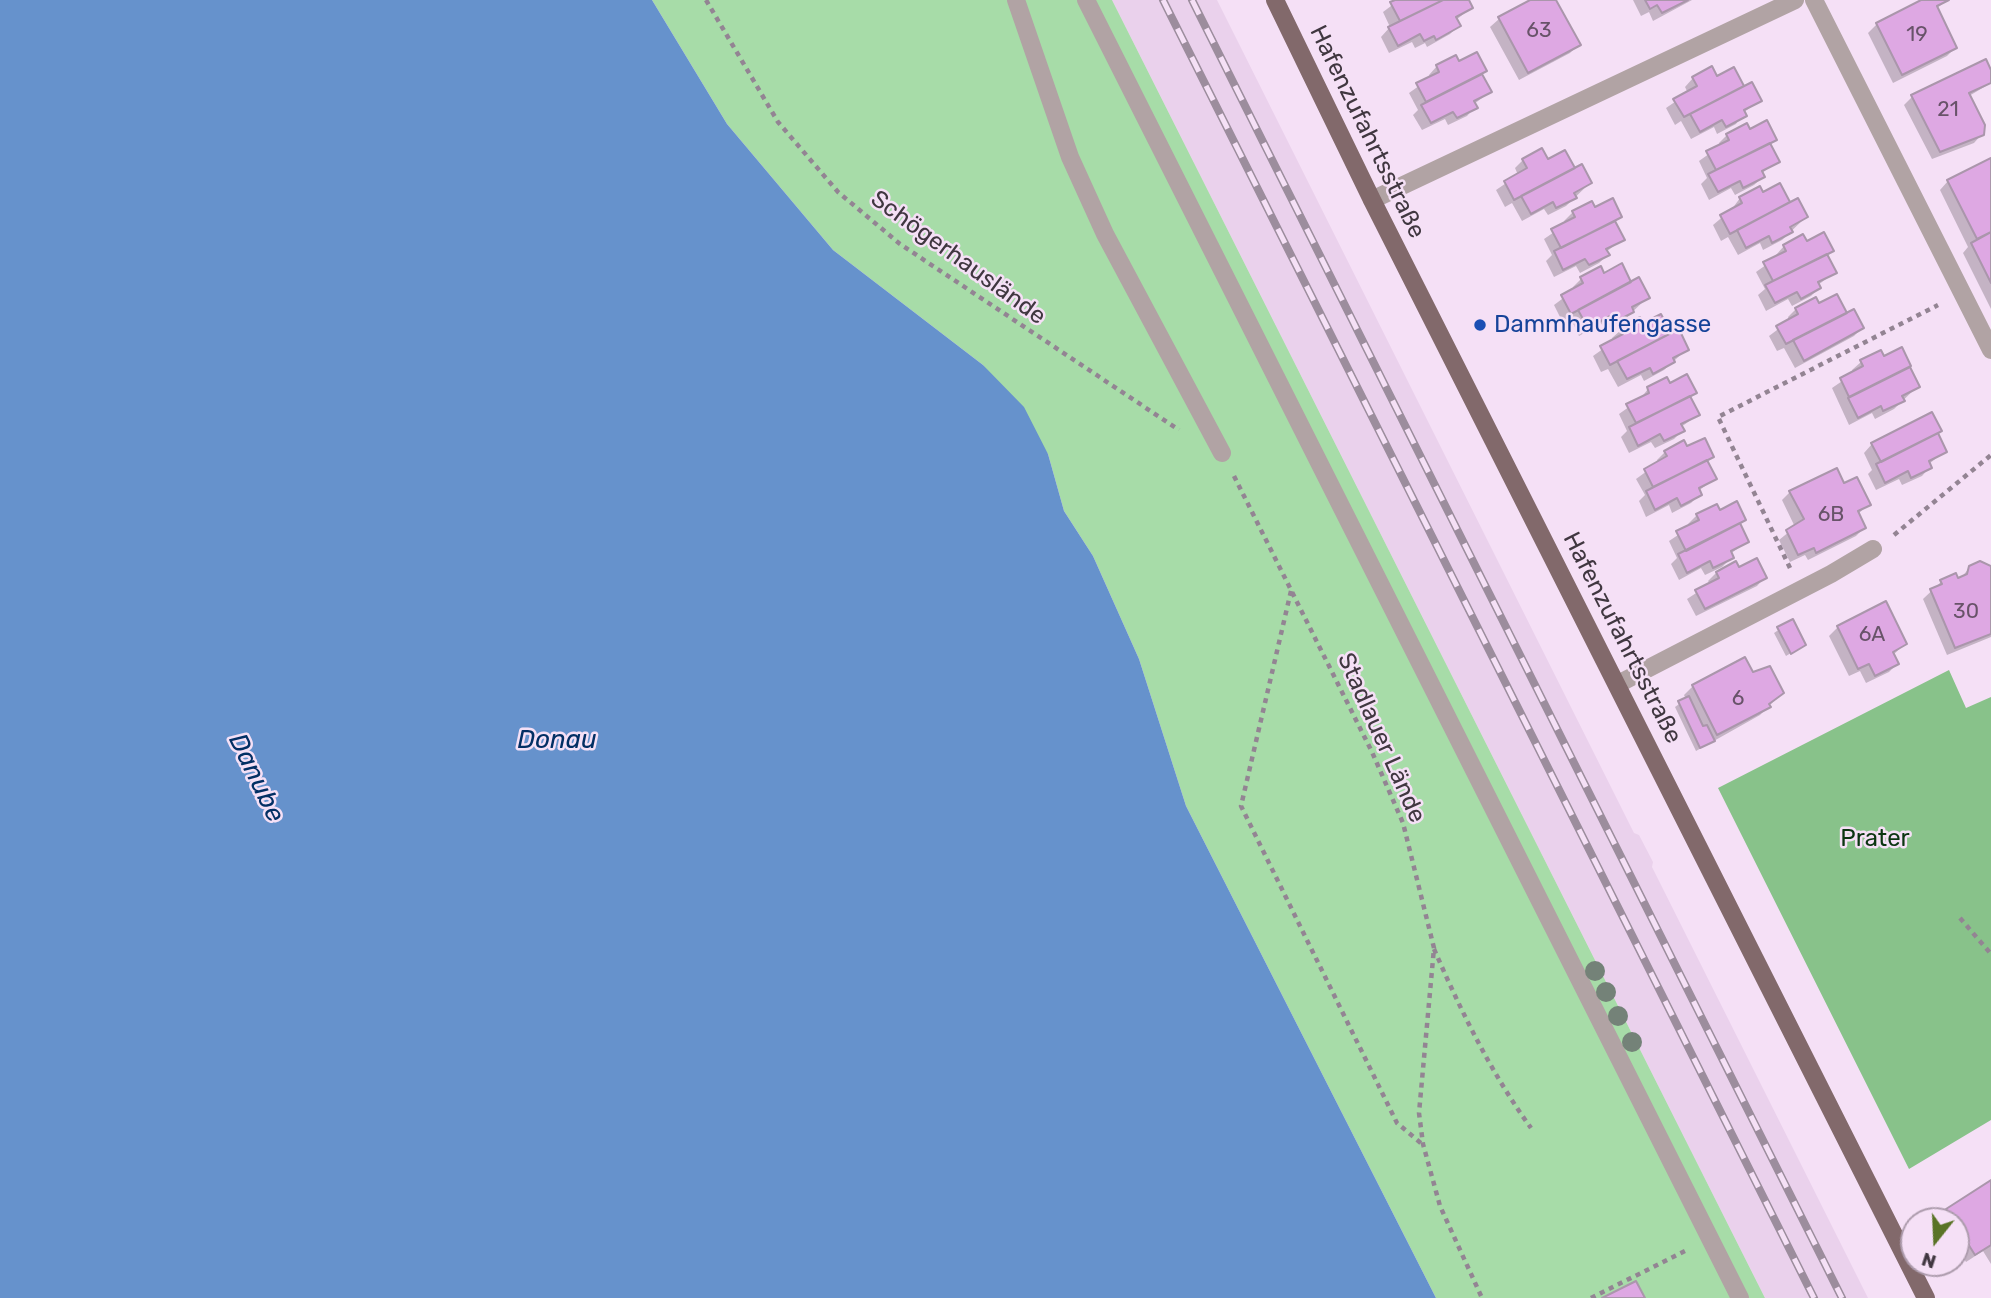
<!DOCTYPE html>
<html>
<head>
<meta charset="utf-8">
<style>
  body { margin:0 }
  #map { position:relative; width:1991px; height:1298px; overflow:hidden; background:#f5e0f6; font-family:Rubik,sans-serif }
  canvas { display:block }
  .north { position:absolute; left:1900px; top:1207px; width:70px; height:70px; box-sizing:border-box; background:#f5e0f6; border:2px solid #ad9cad; border-radius:50%; rotate:198deg; font-size:19px; font-weight:700; line-height:28px; text-align:center; color:#403740 }
  .north::after { content:''; display:block; margin:auto; width:24px; height:32px; background:#597326; clip-path:polygon(50% 0,100% 100%,50% 72%,0 100%) }
</style>
</head>
<body>
<div id="map">
<canvas width="1991" height="1298"></canvas>
<div class="north">N</div>
</div>
<script>
const ctx = document.querySelector('canvas').getContext('2d');
ctx.lineJoin = 'round';
function paint(path, color) {
  ctx.fillStyle = color;
  ctx.fill(path, 'evenodd');
}
function trace(path, color, width, dash) {
  ctx.strokeStyle = color;
  ctx.lineWidth = width;
  ctx.lineCap = dash ? 'butt' : 'round';
  ctx.setLineDash(dash || []);
  ctx.stroke(path);
}
function write(font, color, halo, rows, align = 'center') {
  ctx.font = font + ' Rubik,sans-serif';
  ctx.lineWidth = 5;
  ctx.setLineDash([]);
  ctx.textBaseline = 'middle';
  ctx.strokeStyle = halo;
  ctx.fillStyle = color;
  for (const [text, x, y, turn = 0] of rows) {
    ctx.save();
    ctx.translate(x, y);
    ctx.rotate((+turn || 0) * Math.PI / 180);
    ctx.textAlign = isNaN(turn) ? turn : align;
    if (halo) ctx.strokeText(text, 0, 0);
    ctx.fillText(text, 0, 0);
    ctx.restore();
  }
}
const built = new Path2D(`
  M1112,0H1217L1634,833L1639,835L1653,862L1652,867L1868,1298H1765Z`);
const green = new Path2D(`
  M652,0H1112L1765,1298H1436L1186,806L1139,659L1093,556L1064,511L1048,454L983,365L833,250L727,124Z`);
const forest = new Path2D(`
  M1949,670L1966,708L1991,697V1120L1909,1169L1718,788Z`);
const water = new Path2D(`
  M0,0H652L727,124L833,250L983,365L1024,407L1048,454L1064,511L1093,556L1139,659L1186,806L1436,1298H0Z`);
const shadow = new Path2D(`
  M1399,0H1467L1471,8L1456,20L1459,25L1450,34L1427,47L1425,43L1415,48L1412,42L1389,53L1381,37L1390,27L1383,12Z
  M1533,0H1554L1578,45L1570,53L1519,80L1490,27L1499,19Z
  M1633,0H1692L1653,21L1649,12L1641,16Z
  M1925,0H1947L1936,9L1955,48L1947,56L1893,83L1868,33L1877,24Z
  M1459,64L1484,70L1480,74L1490,92L1474,104L1475,107L1467,116L1448,125L1445,119L1422,130L1413,115L1418,110L1409,93L1430,78L1429,75L1437,66Z
  M1733,69L1743,88L1760,100L1743,113L1736,124L1717,134L1714,127L1691,139L1681,121L1675,125L1666,108L1688,93L1685,87L1693,78H1717Z
  M1991,74V83L1969,96L1982,134L1974,143L1932,159L1904,105L1912,97Z
  M1749,131L1775,139L1769,145L1777,161L1761,174L1763,177L1754,185L1735,195L1731,188L1709,200L1701,184L1707,178L1699,161L1720,146L1719,143L1727,135Z
  M1523,160L1547,161L1574,170L1590,183L1566,206L1548,215L1544,209L1522,221L1512,203L1505,207L1496,190L1518,175L1515,168Z
  M1991,160V309L1963,253L1968,247L1940,190L1948,181Z
  M1779,185L1789,204L1806,217L1782,240L1763,250L1760,243L1738,255L1728,237L1721,241L1713,225L1732,209L1740,198L1762,194Z
  M1594,210L1620,217L1614,223L1623,239L1606,252L1608,255L1599,263L1580,273L1576,266L1554,277L1546,261L1552,255L1544,239L1566,224L1564,221L1573,212Z
  M1806,243L1831,250L1826,256L1834,273L1818,285L1819,288L1811,296L1792,306L1788,299L1766,311L1758,295L1765,289L1756,272L1777,257L1776,255L1784,246Z
  M1603,275L1631,284L1648,297L1624,320L1605,330L1601,323L1579,336L1570,317L1562,321L1554,305L1574,290L1573,287L1581,279Z
  M1818,305L1846,315L1862,328L1854,336L1795,368L1784,348L1777,351L1769,336L1789,321L1788,317L1796,309Z
  M1660,317L1670,335L1687,349L1664,370L1644,381L1641,375L1618,387L1608,369L1601,372L1593,356L1614,341L1612,338L1621,330L1639,320L1642,326Z
  M1901,350L1918,386L1894,409L1875,419L1872,413L1849,425L1832,388L1854,373L1852,370L1861,362L1883,358Z
  M1669,385L1694,392L1689,398L1698,415L1681,427L1683,430L1674,439L1655,448L1651,442L1629,453L1621,437L1627,431L1619,414L1640,399L1648,389Z
  M1931,415L1945,451L1929,464L1930,467L1922,476L1902,485L1899,479L1876,490L1868,474L1872,470L1864,453L1872,444Z
  M1687,449L1712,457L1706,462L1715,479L1698,491L1700,494L1691,503L1672,513L1669,505L1646,517L1639,501L1645,495L1636,479L1658,463L1657,460L1665,452Z
  M1844,485L1869,504L1858,514L1864,528L1856,536L1808,560L1805,555L1790,562L1779,540L1795,527L1782,500L1790,492Z
  M1719,512L1744,520L1739,526L1747,542L1730,554L1732,557L1722,567L1705,575L1701,568L1679,580L1671,564L1677,558L1669,541L1690,527L1688,524L1697,515Z
  M1970,567L1991,569V637L1947,655L1923,599L1941,582L1961,578Z
  M1738,569L1765,577L1757,586L1696,616L1687,599L1710,584L1708,581L1718,571Z
  M1792,621L1804,645L1786,656L1774,633Z
  M1838,627L1905,644L1893,655L1897,664L1889,672L1866,683L1860,671L1849,676L1829,636Z
  M1752,675L1782,693L1760,715L1696,751L1675,707L1686,699L1684,695L1693,686Z
  M1991,1182V1264L1983,1251L1966,1262L1956,1246V1221L1938,1218Z`);
const building = new Path2D(`
  M1395,0H1443L1400,21L1390,2Z
  M1443,0H1469L1473,8L1456,17L1461,26L1436,40L1434,36L1424,41L1420,34L1398,46L1388,27Z
  M1530,0H1556L1581,45L1528,73L1498,17Z
  M1645,0H1688L1662,13L1657,5L1650,9Z
  M1921,0H1949L1937,6L1957,48L1902,75L1876,23Z
  M1477,52L1487,71L1426,102L1416,83L1439,72L1436,65L1456,55L1459,61Z
  M1986,59L1991,70V83L1969,93L1985,125L1984,135L1940,152L1911,95Z
  M1712,66L1717,76L1734,67L1744,86L1684,117L1673,99L1697,86L1692,77Z
  M1482,74L1492,92L1474,101L1478,108L1457,118L1453,112L1431,123L1421,105Z
  M1752,82L1762,101L1744,110L1747,116L1726,127L1722,120L1700,132L1690,114Z
  M1767,120L1777,140L1716,170L1706,151L1729,140L1726,134L1747,123L1750,129Z
  M1770,143L1780,162L1762,171L1765,177L1743,188L1740,181L1718,192L1708,174Z
  M1542,148L1548,159L1565,150L1575,168L1514,200L1504,181L1527,168L1522,159Z
  M1991,158V232L1977,239L1947,180Z
  M1582,164L1592,183L1574,193L1577,198L1556,208L1553,202L1531,214L1521,196Z
  M1780,183L1790,202L1730,234L1720,215L1742,203L1739,197L1760,186L1763,192Z
  M1613,198L1622,217L1561,248L1551,229L1575,217L1572,211L1592,201L1595,207Z
  M1798,198L1808,217L1790,227L1793,232L1772,243L1769,236L1746,248L1737,230Z
  M1615,221L1625,240L1606,249L1610,255L1589,265L1585,259L1563,270L1554,251Z
  M1824,232L1834,251L1773,281L1763,262L1786,251L1783,245L1803,234L1807,241Z
  M1991,232V283L1971,243Z
  M1827,254L1837,273L1818,282L1821,288L1801,299L1797,292L1775,303L1765,285Z
  M1622,263L1631,282L1571,314L1561,295L1583,283L1580,277L1601,266L1604,273Z
  M1639,277L1650,298L1632,307L1634,312L1613,323L1610,316L1588,328L1578,310Z
  M1837,294L1847,313L1786,344L1776,326L1798,314L1795,308L1816,297L1819,303Z
  M1854,309L1864,328L1804,361L1793,340Z
  M1661,314L1671,333L1610,365L1600,346L1623,334L1620,328L1640,317L1643,323Z
  M1679,329L1689,350L1673,358L1675,362L1653,374L1650,368L1627,379L1617,361Z
  M1902,347L1911,366L1849,397L1840,378L1863,366L1860,360L1881,350L1884,356Z
  M1910,367L1920,387L1902,396L1905,401L1883,411L1881,406L1858,418L1848,398Z
  M1687,374L1697,393L1636,423L1626,404L1649,393L1647,387L1667,377L1670,383Z
  M1690,396L1700,415L1681,424L1685,431L1664,441L1660,434L1638,446L1629,427Z
  M1932,412L1942,431L1881,462L1871,443Z
  M1938,433L1947,452L1929,461L1932,468L1911,478L1908,471L1885,483L1876,464Z
  M1705,438L1714,457L1653,487L1644,469L1667,456L1664,451L1684,440L1687,446Z
  M1707,460L1717,479L1699,488L1702,495L1681,506L1677,498L1655,510L1646,491Z
  M1837,468L1844,483L1857,477L1871,505L1858,511L1866,528L1816,553L1814,548L1798,555L1786,530L1804,519L1789,491Z
  M1737,501L1746,520L1686,551L1676,531L1699,520L1696,514L1717,504L1720,510Z
  M1740,523L1749,542L1731,551L1734,558L1713,568L1710,561L1687,573L1678,554Z
  M1757,558L1767,578L1705,609L1695,590L1719,578L1716,572L1736,561L1739,567Z
  M1980,561L1991,566V634L1955,648L1930,589L1942,584L1940,580L1956,573L1958,578L1967,574L1969,566Z
  M1886,601L1907,644L1893,652L1899,664L1875,676L1869,664L1858,669L1837,626Z
  M1793,619L1806,645L1791,654L1777,627Z
  M1745,657L1753,672L1770,666L1784,693L1769,704L1771,707L1717,735L1692,685Z
  M1689,696L1703,726L1707,725L1715,741L1700,748L1678,701Z
  M1991,1180V1245L1975,1255L1946,1209Z
  M1636,1281L1645,1298H1602Z`);
const path = new Path2D(`
  M706,0L778,122L838,192L900,244L1179,430
  M1234,476L1372,752L1403,823L1434,948L1419,1113L1423,1144L1440,1206L1482,1298
  M1894,535L1991,455
  M1790,568L1718,417L1938,305
  M1291,591L1241,806L1397,1123L1422,1144
  M1960,918L1991,954
  M1434,949C1461,1011 1491,1073 1531,1128
  M1591,1298L1687,1250`);
const service = new Path2D(`
  M1016,0L1070,157L1105,234L1222,453
  M1086,0L1740,1298
  M1618,684L1831,574L1873,549`);
const minor = new Path2D(`
  M1814,0L1991,350
  M1372,200L1795,0`);
const primary = new Path2D(`
  M1275,0L1372,200L1926,1298`);
const rail = new Path2D(`
  M1163,0L1814,1298
  M1192,0L1842,1298`);
const trees = [
  [1595,971],
  [1606,992],
  [1618,1016],
  [1632,1042]
];
const markers = [
  [1480,325,7,"#1a4fb4"]
];
const numberNames = [
  ["63",1539,31],
  ["19",1917,35],
  ["21",1948,110],
  ["6B",1831,515],
  ["30",1966,612],
  ["6A",1872,635],
  ["6",1738,699]
];
const streetNames = [
  ["Hafenzufahrtsstraße",1367,132,64],
  ["Schögerhauslände",958,258,36],
  ["Hafenzufahrtsstraße",1622,638,63],
  ["Stadlauer Lände",1381,738,66]
];
const transitNames = [
  ["Dammhaufengasse",1494,325]
];
const parkNames = [
  ["Prater",1875,839]
];
const waterNames = [
  ["Donau",557,740],
  ["Danube",256,778,64]
];
paint(built, '#ead1ec');
paint(green, '#a7dca8');
paint(forest, '#88c28a');
paint(water, '#6692cc');
paint(shadow, '#0003');
paint(building, '#dea8e3');
trace(building, '#aa96ab', 2);
trace(path, '#938493', 4.5, [5, 5]);
trace(service, '#b1a3a4', 18);
trace(minor, '#b1a3a4', 18);
trace(primary, '#82696b', 18);
trace(rail, '#9c8d9d', 8);
trace(rail, '#f5e0f6', 5, [16]);
ctx.fillStyle = '#748278';
for (const [x, y] of trees) {
  ctx.beginPath();
  ctx.arc(x, y, 10, 0, 2 * Math.PI);
  ctx.fill();
}
for (const [x, y, r, color] of markers) {
  const dot = new Path2D();
  dot.arc(x, y, r, 0, 2 * Math.PI);
  ctx.fillStyle = color;
  ctx.fill(dot);
  trace(dot, '#f5e0f6', 2.5);
}
write('21px', '#685369', null, numberNames);
write('24px', '#403740', '#f5e0f6', streetNames);
write('24px', '#164399', '#f5e0f6', transitNames, 'left');
write('24px', '#0b3511', '#f5e0f6', parkNames);
write('italic 26px', '#022f64', '#f5e0f6', waterNames);
</script>
</body>
</html>
